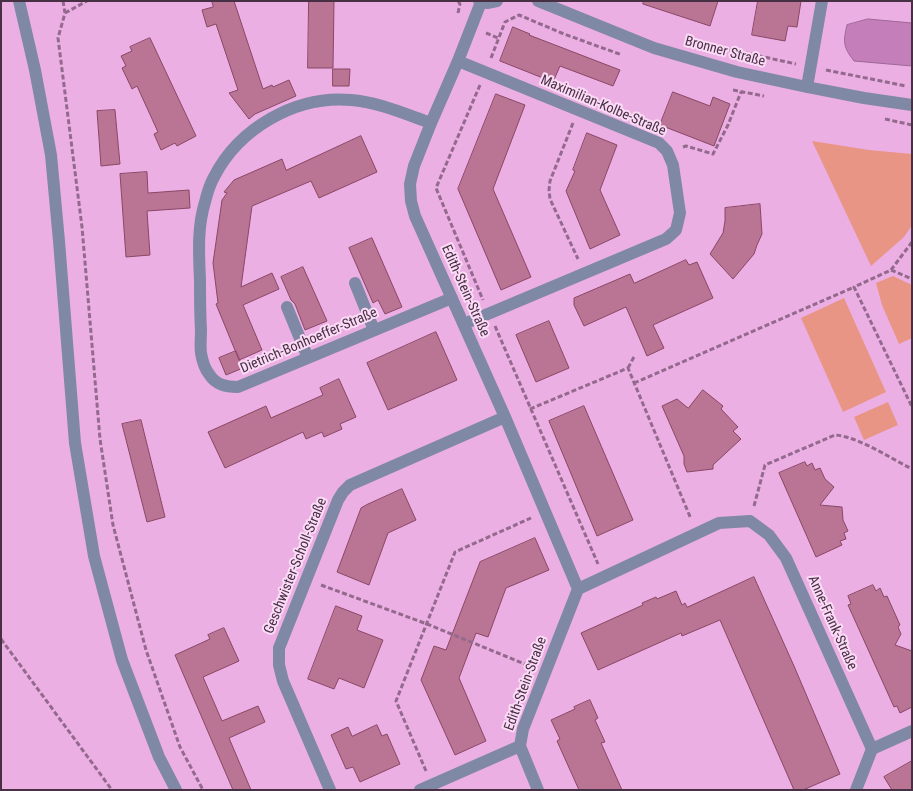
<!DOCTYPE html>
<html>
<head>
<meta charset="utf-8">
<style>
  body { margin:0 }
  #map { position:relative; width:913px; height:791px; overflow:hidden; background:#ecafe3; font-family:"Roboto Condensed",sans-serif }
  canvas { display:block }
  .frame { position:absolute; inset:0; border:2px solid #472f44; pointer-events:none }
</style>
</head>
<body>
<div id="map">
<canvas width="913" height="791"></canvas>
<div class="frame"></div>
</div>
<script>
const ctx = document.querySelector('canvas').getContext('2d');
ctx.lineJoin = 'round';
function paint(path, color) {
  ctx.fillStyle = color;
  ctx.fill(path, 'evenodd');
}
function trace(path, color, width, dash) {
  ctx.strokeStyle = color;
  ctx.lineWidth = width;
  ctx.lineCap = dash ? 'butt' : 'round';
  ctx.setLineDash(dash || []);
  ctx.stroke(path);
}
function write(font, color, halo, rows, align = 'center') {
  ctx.font = font + ' "Roboto Condensed",sans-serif';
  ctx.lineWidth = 4;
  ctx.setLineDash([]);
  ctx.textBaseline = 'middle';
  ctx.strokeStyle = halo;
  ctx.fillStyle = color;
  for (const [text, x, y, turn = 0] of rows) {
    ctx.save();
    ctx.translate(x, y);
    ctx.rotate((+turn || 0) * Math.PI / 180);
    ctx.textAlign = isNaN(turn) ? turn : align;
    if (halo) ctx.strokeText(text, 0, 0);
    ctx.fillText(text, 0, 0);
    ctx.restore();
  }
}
const green = new Path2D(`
  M812,141L869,150L912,154V225L904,237L871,266Z
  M893,276L912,285V338L899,344L882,305L876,283Z
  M844,298L886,392L843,412L801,318Z
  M888,402L898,425L864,440L854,417Z`);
const water = new Path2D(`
  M868,19L912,23V66L854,61C843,47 843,42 847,25Z`);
const building = new Path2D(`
  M212,1H234L263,89L272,85L273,87L289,80L296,96L255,114L249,119L229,93L238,90L216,24L207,27L202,10L213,7Z
  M309,1H334L333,68H308Z
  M644,1H718L710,26L643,4Z
  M758,1H801L797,27L788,26L785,41L752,35Z
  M513,27L530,34L529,35L620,70L613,86L560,66L553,82L500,61Z
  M150,38L196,136L177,146L175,143L161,150L154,134L158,132L137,86L132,89L122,68L126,66L121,56L132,51L130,47Z
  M333,69H350L349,86H333Z
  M673,92L710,106L713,97L730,104L714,146L660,125Z
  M496,94L525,105L493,189L531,277L501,290L458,189Z
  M115,110L120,164L101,166L97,111Z
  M587,133L617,145L600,190L620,235L590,249L566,191L575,171L573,170Z
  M361,136L377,172L319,198L311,181L252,206L241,287L272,273L279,289L243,305L262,350L239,360L216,304L218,303L213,263L222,200L227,193L224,192L234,180L282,159L286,170Z
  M147,172L148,193L189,190L190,208L147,211L150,255L126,257L120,174Z
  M760,204L762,234L757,245L754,254L733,279L710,254L723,233L725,221V208Z
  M372,238L402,307L385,314L378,300L373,303L349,248Z
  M686,260L689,265L697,262L713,298L653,325L664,348L647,356L626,307L584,326L574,305V298L630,274L634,283Z
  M303,267L327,321L305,330L295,304L291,300L281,277Z
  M549,321L569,368L536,382L516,335Z
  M436,332L457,380L388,410L367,363Z
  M236,351L243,368L226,375L219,358Z
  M339,379L356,417L340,424L342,429L324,437L322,432L306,439L303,432L225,468L208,432L266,406L271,418L323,395L320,388Z
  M703,390L723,406L721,409L738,427L733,431L741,439L713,465V469L687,472L684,464V456L662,406L677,399L688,408Z
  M584,406L633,520L597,536L549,421Z
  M141,420L165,517L147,522L122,424Z
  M805,462L807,466L812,463L815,470L820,468L825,479L834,487L820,505L842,507L843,520L848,531L844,533L846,539L840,541L842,545L816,557L779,473Z
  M402,489L416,520L388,533L369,585L337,572L361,508L366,505Z
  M535,538L549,570L506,588L488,637L476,633L459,678L486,741L455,755L421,680L434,646L446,650L480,562Z
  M754,577L794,666L840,774L803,790H794L720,620L682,636L681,633L598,670L581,633L643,605L642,603L656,597L657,599L676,591L682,605L685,603L687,607Z
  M873,585L876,591L880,588L884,597L887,596L900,625L898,627L901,634L895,645L912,651V707L900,713L897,706L894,707L848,605L851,604L848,596Z
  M336,606L362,616L357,630L383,640L364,688L339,678L334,689L308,679Z
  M224,628L239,661L203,677L222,721L258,706L265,722L229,738L251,790H233L175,655L210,639L208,635Z
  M590,700L598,718L595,720L605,742L601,743L622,790H579L557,741L560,739L551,720L575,709L574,707Z
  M377,725L382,736L387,734L400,764L360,782L353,767L346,769L331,735L348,727L352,736Z
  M912,761V790H892L884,777Z`);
const path = new Path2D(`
  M63,1L65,13L58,38L82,227L100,439L113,525L146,650L180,747L203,790
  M65,13L87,1
  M458,13L460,4L458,1
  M486,33L498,38
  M714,46L796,64
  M491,58L505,22L519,15L564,34L622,55
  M826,70L906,86
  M480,85L436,188L483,300
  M733,90L764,96
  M885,119L912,125
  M573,123L550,181L549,190L550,199L578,259
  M683,147L686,146L713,154L728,125L741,92
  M912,242L891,270L854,287L912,407
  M891,270L912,279
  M495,326L598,564
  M628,368L635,355
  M634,383L854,287
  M530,409L628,368L691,519
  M754,506L765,465L835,435C859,437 890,458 912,469
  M321,585L427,624L532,667
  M1,639L112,790
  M426,771L396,701L455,552L531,518`);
const minor = new Path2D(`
  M19,1L35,70L51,155L59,241L75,443L94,556L122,660L159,757L176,790
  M479,1L487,3L497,1
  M538,1L654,48L737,72L807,87L864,98L912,105
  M481,2L458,61L431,123L414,166L410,184L411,201L415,216L505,417L578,589L523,729L520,746L538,790
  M458,61L659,143L667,151L673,165L680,213L676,230L666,239L464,324
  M807,87L822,1
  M431,123C405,114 378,102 351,100C296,95 239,128 214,177C210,184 207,194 205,202C197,228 199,254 200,281C200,297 200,314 201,330C201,337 200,346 201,353C202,359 205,369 209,374C216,385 226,387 238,387L452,298
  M355,283L374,330
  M287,307L308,358
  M578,589L719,523L750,521L769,535L786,558L872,749L856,790
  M872,749L912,731
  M330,790L283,681L279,665V648L338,500L343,492L350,485L505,417
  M420,790L520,746`);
const streetNames = [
  ["Bronner Straße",725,52,15],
  ["Maximilian-Kolbe-Straße",603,106,23],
  ["Edith-Stein-Straße",465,291,66],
  ["Dietrich-Bonhoeffer-Straße",309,341,-23],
  ["Geschwister-Scholl-Straße",296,566,-68],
  ["Anne-Frank-Straße",832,623,66],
  ["Edith-Stein-Straße",526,684,-70]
];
paint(green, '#e89586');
paint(water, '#c47fbb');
trace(water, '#9e6797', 1);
paint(building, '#ba7494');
trace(building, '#894766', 1);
trace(path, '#936a8d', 3, [5, 2.5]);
trace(minor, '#7f88a4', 12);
write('14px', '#472f44', '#fbdbf6', streetNames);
</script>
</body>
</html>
